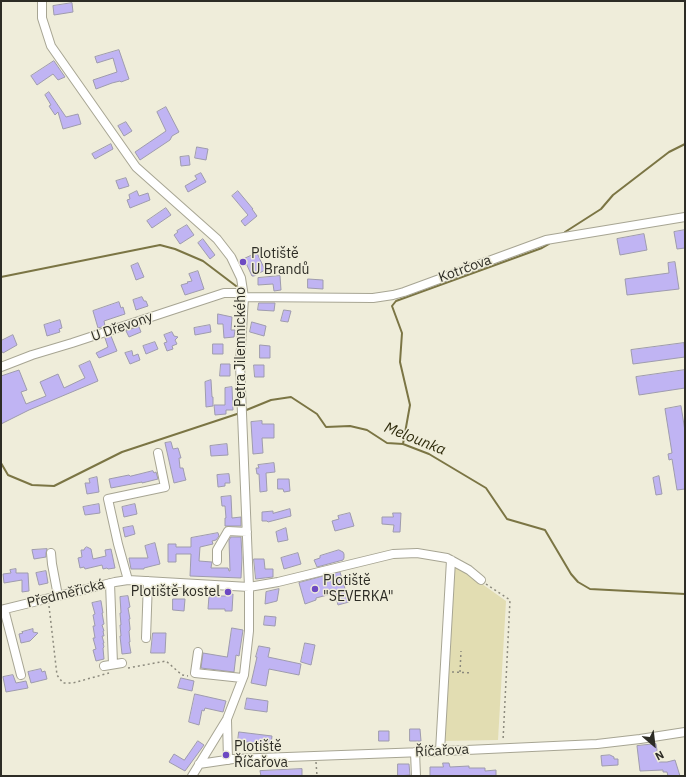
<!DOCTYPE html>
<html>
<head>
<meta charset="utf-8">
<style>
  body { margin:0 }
  #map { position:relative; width:686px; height:777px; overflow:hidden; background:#efedda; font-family:"IBM Plex Sans",sans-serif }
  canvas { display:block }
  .frame { position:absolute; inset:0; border:2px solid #2d2c25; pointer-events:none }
  .north { position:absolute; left:634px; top:725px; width:40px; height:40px; -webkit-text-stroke:3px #efedda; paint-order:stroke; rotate:152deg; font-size:11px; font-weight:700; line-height:16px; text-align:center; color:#2d2c25 }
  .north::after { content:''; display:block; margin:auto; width:14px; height:18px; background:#2d2c25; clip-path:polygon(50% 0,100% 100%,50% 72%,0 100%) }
</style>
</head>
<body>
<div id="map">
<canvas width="686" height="777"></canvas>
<div class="frame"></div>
<div class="north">N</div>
</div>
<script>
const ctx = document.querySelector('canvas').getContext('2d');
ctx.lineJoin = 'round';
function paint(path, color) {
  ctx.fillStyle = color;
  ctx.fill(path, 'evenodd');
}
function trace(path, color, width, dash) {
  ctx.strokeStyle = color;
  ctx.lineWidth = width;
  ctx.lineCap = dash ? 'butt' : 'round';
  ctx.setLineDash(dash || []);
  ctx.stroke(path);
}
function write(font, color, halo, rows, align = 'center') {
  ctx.font = font + ' "IBM Plex Sans",sans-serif';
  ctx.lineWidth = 3;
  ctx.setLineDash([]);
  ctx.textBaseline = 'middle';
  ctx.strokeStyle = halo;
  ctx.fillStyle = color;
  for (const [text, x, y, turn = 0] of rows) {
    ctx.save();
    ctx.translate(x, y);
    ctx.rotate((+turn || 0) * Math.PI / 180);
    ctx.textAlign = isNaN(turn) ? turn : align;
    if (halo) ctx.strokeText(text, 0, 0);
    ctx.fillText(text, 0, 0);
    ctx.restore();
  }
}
const green = new Path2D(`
  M454,564L506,601L498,740L442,741Z`);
const stream = new Path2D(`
  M565,232L601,209L613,195L669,152L685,144
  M1,277L160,245L175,249L203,261L236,286
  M244,411L271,400L291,397L317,414L326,427L350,426L367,430L387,443L403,444L429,454L486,488L507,519L545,530L571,574L578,582L590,589L685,594
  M403,444L410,405L400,362L402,333L392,306L396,301L542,248L549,244
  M1,463L8,475L32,485L54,486L122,452L240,413`);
const building = new Path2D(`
  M72,3L73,12L54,15L53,6Z
  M119,50L129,79L121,82L120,81L112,83L96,89L93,80L117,72L113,58L97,63L95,57Z
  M54,61L65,77L58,80L53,74L37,85L31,76Z
  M49,92L66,117L78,114L81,124L63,129L58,112L55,115L49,106L51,105L45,95Z
  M166,107L179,132L172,136L170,140L140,160L135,152L166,131L157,112Z
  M126,122L132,131L124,136L118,126Z
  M111,144L113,149L95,159L92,154Z
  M197,147L208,149L206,160L195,158Z
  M189,156L190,165L181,166L180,157Z
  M201,173L206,182L188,192L185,186L197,179L195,176Z
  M126,178L129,186L119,189L116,181Z
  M137,191L139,196L148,193L150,200L130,208L127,200L130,199L129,195Z
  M238,191L253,209H252L257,216L245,226L241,221L248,215L232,196Z
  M166,208L171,215L152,228L147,221Z
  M187,225L194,235L180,244L174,235L178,232L177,231Z
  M685,230V248L677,249L674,232Z
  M644,234L647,250L620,255L617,239Z
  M203,239L215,255L210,259L198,243Z
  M257,253L265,270L254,276H252L244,259Z
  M675,262L679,289L627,295L625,279L669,273L668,263Z
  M138,263L144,277L136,280L131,266Z
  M198,271L204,289L185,295L181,285L188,283L187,282L192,281L189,274Z
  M280,276L281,290L274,291L273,284L258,285V278Z
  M308,279L323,280V289L308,288Z
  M142,297L144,301H146L148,306L136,310L133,300Z
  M119,302L121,308L123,307L125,314L104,321L105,326L98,328L93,311Z
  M259,303H275L274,311L258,310Z
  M284,310L291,311L288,322L281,321Z
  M218,314L232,317L231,330H235L234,337L224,338L223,324H218Z
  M60,320L62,328L59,329L60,332L47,336L44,325Z
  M252,322L266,326L264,336L250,332Z
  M210,325L211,332L195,335L194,328Z
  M139,327L141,332L129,337L126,331Z
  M172,332L174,336L178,337L175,340L177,344L172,346L173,349L167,351L164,343L167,342L164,335Z
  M13,335L17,345L3,353L1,350V341Z
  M111,336L117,351L99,358L96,353L108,347L105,338Z
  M155,342L158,349L146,354L143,346Z
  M684,343L685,357L633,364L631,350Z
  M213,344H223V354H213Z
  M260,345L270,346V358H260Z
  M132,351L133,356L138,354L140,360L130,364L125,353Z
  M90,361L98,381L29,410L1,424V376L19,370L27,390L21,392L26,404L46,396L40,382L58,374L64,388L85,378L79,366Z
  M221,364H230V376H220Z
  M254,365H264V377H255Z
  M685,370V388L639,395L636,377Z
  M211,380L212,397H213V406L206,407L205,382Z
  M232,387L233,410H226V414L215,415L214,405H225V388Z
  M681,406L685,431V489L677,490L672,459L669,460L668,454L672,453L665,409Z
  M262,421V424H274V438H262L263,453L253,454L251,422Z
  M171,442L173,449L178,448L179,451L181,458H179L180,468H183L185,477L186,480L174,483L165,443Z
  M227,444L228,455L211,456L210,446Z
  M274,463L275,472L266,473L267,491L260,492L259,474H257L256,468H259L258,465Z
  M153,471L154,473L156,472L158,479L142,483V482L111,488L109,479L129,475L130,476Z
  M229,474L230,483H225V486L218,487L217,475Z
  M659,476L662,494L656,495L653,478Z
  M97,477L99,492L87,494L85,483H90L89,479Z
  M278,479H289L290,491L284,492L283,489H278Z
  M231,496L232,518L241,517V526H225V518H226L225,506H222L221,497Z
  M99,504L100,513L85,515L83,507Z
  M135,504L137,514L124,517L122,507Z
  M290,509L291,516L268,522L267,521H262V512L273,511V513Z
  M350,513L354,526L335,531L332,521L339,519L338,516Z
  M393,513H401L400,532H393L394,525L382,524V517H393Z
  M133,526L135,534L125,537L123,528Z
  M286,528L288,540L278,542L276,532Z
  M218,533L219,536L216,540L212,541L213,544L200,547L199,561L212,562L211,568H228L229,571H230L229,540L231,537H241L242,558L241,578L190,576L191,554H176V562H168V544H176V547H191V538Z
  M155,543L160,564L144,568V569H131L129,558H148L145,546Z
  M87,547L91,549L93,559L106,556L105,550L111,549L115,568L108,569L107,568L103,569L102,565L85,569L84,567L80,568L78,558L82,557L81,550H84L85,548Z
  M47,549L46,553V557L34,559L32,550Z
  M339,550L343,552L344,554V558L343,560L317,567L314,560L320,558V556Z
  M298,553L301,564L284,569L281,558Z
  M254,559H264L265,569H273V577L256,579Z
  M16,569V573H28L29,591L22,592V580L4,583L3,574L11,573L10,570Z
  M46,571L48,583L39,585L36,573Z
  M340,572L349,602L338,605L335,593L316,598V600L305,604L299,583Z
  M279,589L277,601L265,604L266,592Z
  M226,594H233L232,611H225V609H208L209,596H225Z
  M128,596L130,607L128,608L130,619H129L130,628V630L129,631L130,642H129L131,653L122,654L120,636H121L120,625H121L120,613H121L120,597Z
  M173,599H185L184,611L173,610Z
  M101,601L103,613H102L104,624L102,625L104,631H103L104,636H102L104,643H103L104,647L103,648L104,659L96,661L93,650L96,649L93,638H95L93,626H95L93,615L95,614L92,603Z
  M265,616L276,617L275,626L264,625Z
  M232,628L243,630L239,656L236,655L234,672L201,668L203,653L227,657Z
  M33,629V632L38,633L30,641L21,643L19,634L23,633L22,632Z
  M153,633H166L165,653H151Z
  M305,643L315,645L311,665L301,662Z
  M259,646L270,648L268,657L301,664L299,675L269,669L266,686L251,683L257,657H256Z
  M41,669L42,672L45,671L47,679L31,683L28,672Z
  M13,675L16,683L26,681L28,688L6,692L3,677Z
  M181,678L194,681L192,691L178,688Z
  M195,694L226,701L223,712L205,708L204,711L202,710L199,725L189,722Z
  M247,698L268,701L267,712L245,709Z
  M410,729H420L421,741H410Z
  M379,731H389V741H379Z
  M239,732L272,736L271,745L238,741Z
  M198,741L204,745L185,771L169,762L174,754L184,760Z
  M656,744L659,762H667L675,760L680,776H668L667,772H663V770L640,771L637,746Z
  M610,755L614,757V759H618V765L602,766L601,756Z
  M443,763H449L450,767L469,766V768H485V771L496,770V776H430V767H443Z
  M398,764H409L410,775L398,776Z
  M302,769V776H261L260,771Z`);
const path = new Path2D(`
  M486,584L510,600L503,741
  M49,606L57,675L63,683H73L109,673
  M128,668L166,661L182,675L188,676
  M452,672L472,673
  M460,672L461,651
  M316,762L317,776`);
const minor = new Path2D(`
  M42,1V18L51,46L136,167L217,239L231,257L241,278L244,297L240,364L249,587V631L244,675L227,719L192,776
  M244,297L373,298L393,295L404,292L546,240L685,217
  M1,367L32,355L72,343L224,293H243
  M51,553L52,564L58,596
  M217,561V550L228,531L247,532
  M128,580L118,544L108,499L165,487L158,453
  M110,583L113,664
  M4,609L21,675
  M1,610L115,582L128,580L249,587L278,582L393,554L417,553L447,558L469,570L481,580
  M146,638L148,581
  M198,652L195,673L242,678
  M104,666L122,663
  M227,720L228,760
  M440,751L451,560
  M415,752L416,776
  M199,764L233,759L423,752L597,744L640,739L685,732`);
const markers = [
  [243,262,4,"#6d49c2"],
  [315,589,4,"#6d49c2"],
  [228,592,4,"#6d49c2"],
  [226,755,4,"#6d49c2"]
];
const poiNames = [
  ["Plotiště",251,254],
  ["U Brandů",251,270],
  ["Plotiště",323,581],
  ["\"SEVERKA\"",323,597],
  ["Plotiště kostel",220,592,"right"],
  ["Plotiště",234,747],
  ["Říčařova",234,763]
];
const streetNames = [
  ["Kotrčova",465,269,-20],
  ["U Dřevony",122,327,-19],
  ["Petra Jilemnického",241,347,-90],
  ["Předměřická",66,594,-14],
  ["Říčařova",442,751,-3]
];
const waterNames = [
  ["Melounka",415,439,22]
];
paint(green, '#e2ddb2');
trace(stream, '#7b7544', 2);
paint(building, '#c0b4f3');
trace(building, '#9e9bad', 1);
trace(minor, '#a7a593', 10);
trace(path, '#8c8a7d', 1.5, [2, 3]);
trace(minor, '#fff', 8);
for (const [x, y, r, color] of markers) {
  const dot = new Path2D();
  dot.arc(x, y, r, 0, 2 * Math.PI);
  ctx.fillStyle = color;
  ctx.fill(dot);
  trace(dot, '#efedda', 1.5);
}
write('14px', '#2d2c25', '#efedda', poiNames, 'left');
write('14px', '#2d2c25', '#efedda', streetNames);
write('italic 15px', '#302c0d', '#efedda', waterNames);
</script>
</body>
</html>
